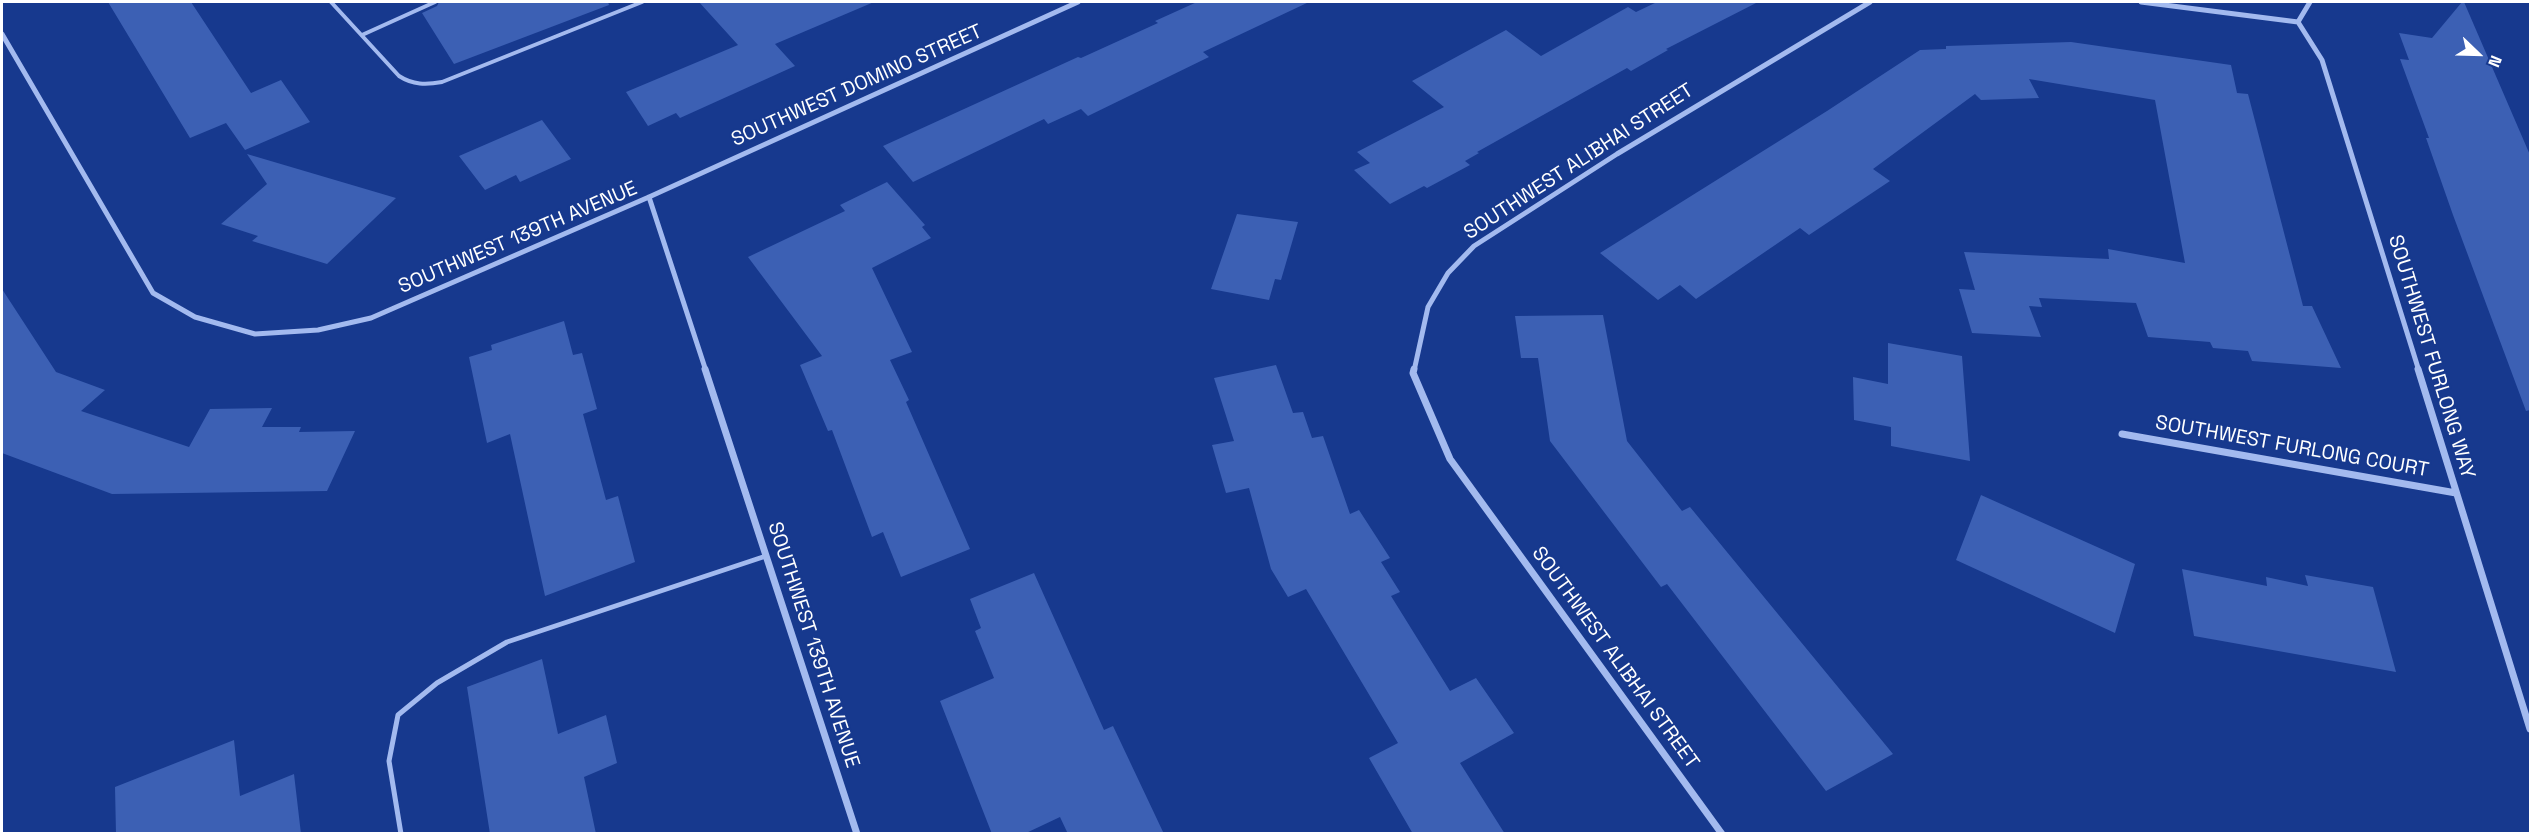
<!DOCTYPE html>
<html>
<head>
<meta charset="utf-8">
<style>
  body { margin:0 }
  #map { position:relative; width:2532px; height:835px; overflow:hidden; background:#17398e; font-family:"Space Grotesk",sans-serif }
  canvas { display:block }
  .frame { position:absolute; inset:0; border:3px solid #fff; pointer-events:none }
  .north { position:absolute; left:2448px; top:24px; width:60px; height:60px; -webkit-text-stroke:4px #17398e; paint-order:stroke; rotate:113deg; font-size:16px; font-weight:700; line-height:24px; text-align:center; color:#fff }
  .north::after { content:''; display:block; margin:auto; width:21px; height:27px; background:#fff; clip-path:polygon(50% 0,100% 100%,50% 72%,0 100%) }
</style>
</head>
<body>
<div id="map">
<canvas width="2532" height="835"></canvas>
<div class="frame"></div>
<div class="north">N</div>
</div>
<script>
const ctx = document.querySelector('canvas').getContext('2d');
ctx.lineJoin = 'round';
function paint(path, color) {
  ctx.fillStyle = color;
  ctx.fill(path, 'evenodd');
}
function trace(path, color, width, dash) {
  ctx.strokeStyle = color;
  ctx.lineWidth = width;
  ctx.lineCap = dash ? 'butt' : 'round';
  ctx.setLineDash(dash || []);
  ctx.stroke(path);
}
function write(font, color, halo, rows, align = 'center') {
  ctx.font = font + ' "Space Grotesk",sans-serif';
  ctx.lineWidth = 4.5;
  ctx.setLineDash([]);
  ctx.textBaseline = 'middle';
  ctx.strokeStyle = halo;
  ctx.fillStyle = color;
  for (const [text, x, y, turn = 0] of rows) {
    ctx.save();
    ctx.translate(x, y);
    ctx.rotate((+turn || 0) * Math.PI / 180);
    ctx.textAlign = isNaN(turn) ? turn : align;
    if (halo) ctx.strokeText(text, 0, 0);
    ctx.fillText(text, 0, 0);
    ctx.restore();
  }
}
const building = new Path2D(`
  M108,2H191L251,93L281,80L310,122L245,150L226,123L190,138Z
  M439,2H608L609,5L454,64L422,13L437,6Z
  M699,2H874L775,44L795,66L680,118L676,113L648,126L626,92L738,45Z
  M1197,2H1309L1203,52L1209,57L1088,116L1081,109L1048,124L1044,119L913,182L883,146L1078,57L1081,58L1158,23L1155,21Z
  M1657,2H1758L1666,49L1668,50L1631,71L1627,68L1477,152L1479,153L1465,161L1470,165L1427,188L1424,186L1390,204L1354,170L1370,163L1357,152L1444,107L1412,81L1506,30L1541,56L1628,7L1636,12Z
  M2462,2H2464L2530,155V410L2526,411L2453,215L2426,138H2429L2400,59L2409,60L2399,33L2432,38Z
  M2071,42L2231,65L2237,93L2248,94L2303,306H2312L2341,368L2252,361L2248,351L2213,348L2210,342L2148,337L2136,303L2039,298L2042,307L2029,306L2041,337L1972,333L1959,289L1975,290L1964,252L2109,259L2108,249L2185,263L2155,100L2029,79L2039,98L1981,100L1975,94L1873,169L1890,181L1809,235L1800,228L1696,299L1680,285L1658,300L1600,253L1827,111L1920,50L1946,49V46Z
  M542,120L571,159L520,182L516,175L485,190L459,156Z
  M247,154L396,198L327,264L252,241L258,236L221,224L267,184Z
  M887,182L925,225L922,227L931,238L872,268L912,352L890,360L909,400L906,402L970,549L901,577L883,532L872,537L832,430L828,431L800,365L822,356L748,257L845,211L840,205Z
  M1237,214L1298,222L1281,280L1275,279L1269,300L1211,289Z
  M2,289L56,372L105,390L81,411L189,447L210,409L272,408L262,427H301L299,432L355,431L327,491L112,494L2,453Z
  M1603,315L1627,441L1682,511L1690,507L1893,754L1826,791L1667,584L1661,587L1550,441L1538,358H1521L1515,316Z
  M564,321L573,355L582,353L597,409L583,414L606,500L618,496L635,562L545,596L510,434L487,443L469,357L492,350L491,345Z
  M1888,343L1962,356L1970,461L1891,446V427L1854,420L1853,377L1888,384Z
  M1276,365L1293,413L1303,412L1312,438L1323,436L1350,514L1359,510L1390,558L1381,562L1400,592L1391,596L1450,691L1476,678L1514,733L1460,763L1505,834H1413L1369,758L1398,743L1306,589L1288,597L1271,569L1249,488L1226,493L1212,445L1234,441L1214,378Z
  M1981,495L2135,564L2115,633L1956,560Z
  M2182,569L2267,586L2266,577L2308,586L2305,575L2373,587L2396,672L2194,636Z
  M1034,573L1104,730L1113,726L1164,834H1068L1060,817L1024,834H992L940,701L994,678L975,631L981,628L970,599Z
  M542,659L558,734L606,715L617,763L584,777L596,834H490L467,687Z
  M234,740L240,796L294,774L301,834H116L115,787Z`);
const laneFar1 = new Path2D(`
  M331,2L399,76C413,85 426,85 442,82L642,2
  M362,35L435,2`);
const lane = new Path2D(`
  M401,834L389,761L398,715L437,683L507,642L766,556`);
const streetFar1 = new Path2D(`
  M2141,2L2298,22
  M2310,2L2298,22L2322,60L2419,371
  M2,34L153,293L195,317L255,334L318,330L371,318L649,197L1078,2
  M649,197L706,371
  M1414,371L1428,307L1448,273L1474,246L1617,154L1870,2`);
const street = new Path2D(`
  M705,369L857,834
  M1414,369L1413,373L1450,459L1722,834
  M2418,369L2530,729
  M2122,434L2456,493`);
const streetNames = [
  ["SOUTHWEST DOMINO STREET",857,86,-24],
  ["SOUTHWEST ALIBHAI STREET",1579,162,-33],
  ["SOUTHWEST 139TH AVENUE",518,238,-23],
  ["SOUTHWEST FURLONG WAY",2431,357,73],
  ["SOUTHWEST FURLONG COURT",2292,447,10],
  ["SOUTHWEST 139TH AVENUE",813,645,72],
  ["SOUTHWEST ALIBHAI STREET",1615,658,54]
];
paint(building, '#3c60b4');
trace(laneFar1, '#a3baef', 4);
trace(lane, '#a3baef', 5);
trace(streetFar1, '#a3baef', 5);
trace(street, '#a3baef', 7);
write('20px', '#fff', '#17398e', streetNames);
</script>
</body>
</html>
